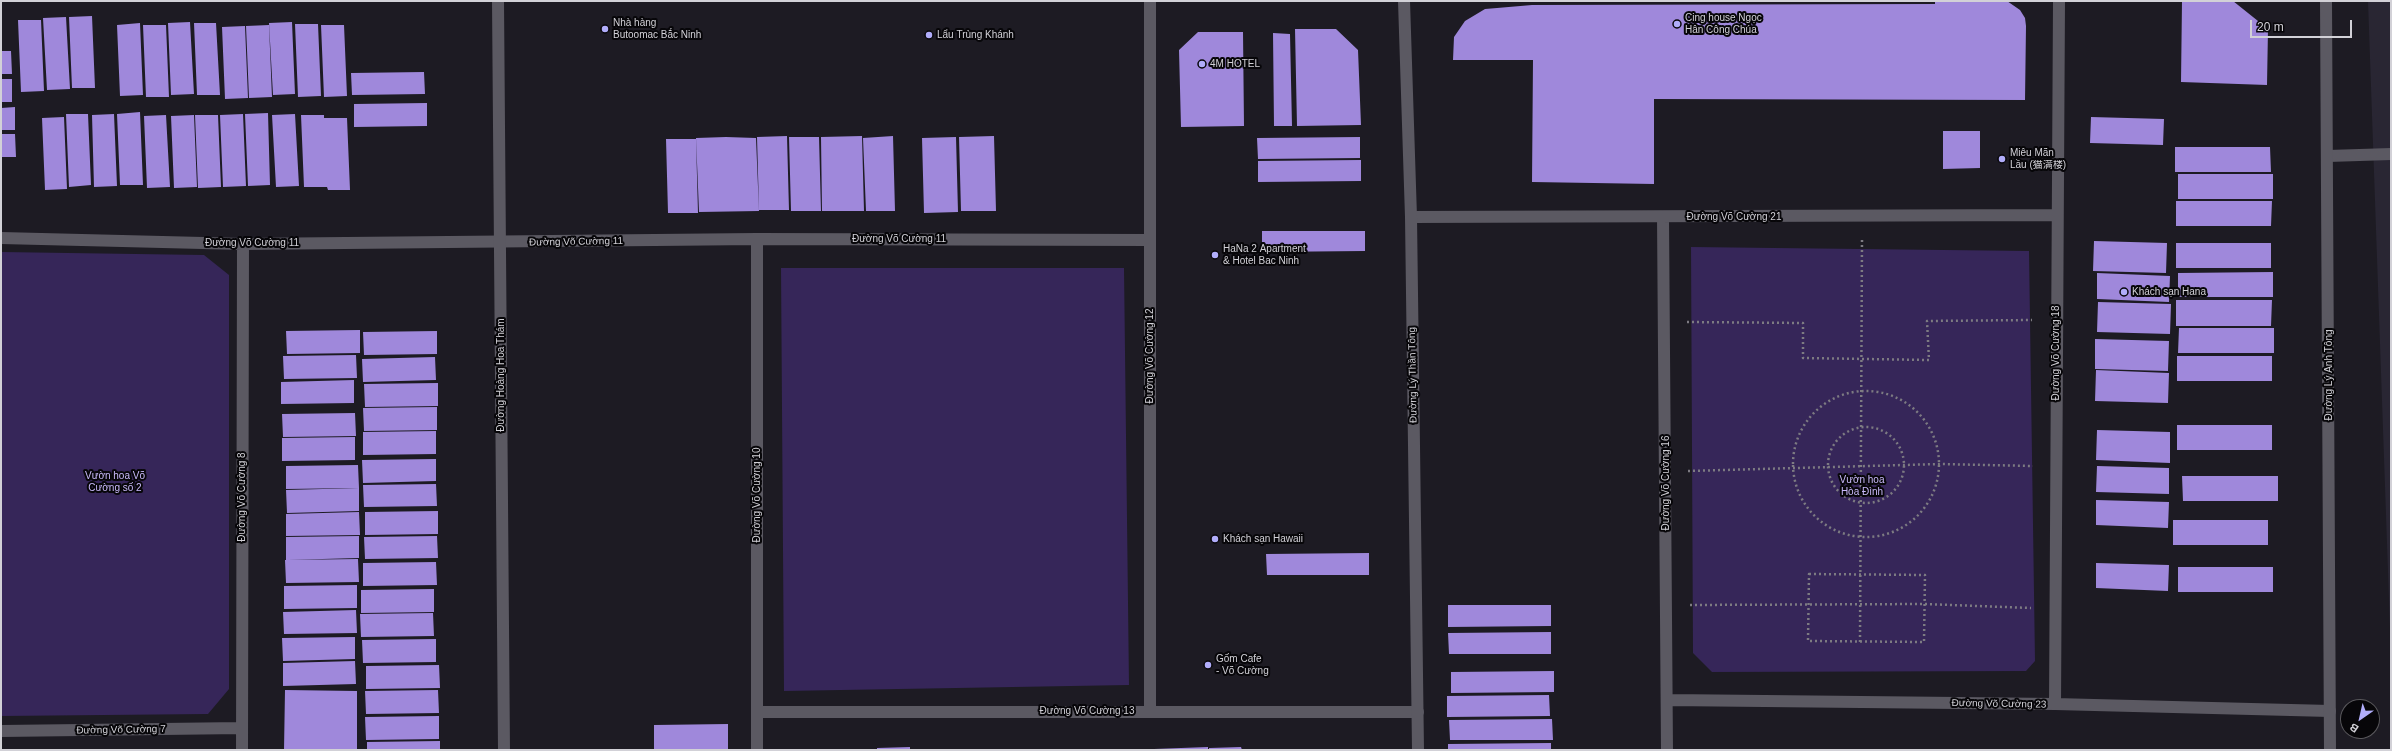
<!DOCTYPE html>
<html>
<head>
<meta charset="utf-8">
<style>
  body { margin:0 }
  #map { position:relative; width:2392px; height:751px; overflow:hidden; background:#1d1b23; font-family:Helvetica,sans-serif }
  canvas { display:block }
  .frame { position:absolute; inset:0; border:2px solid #d2d1d7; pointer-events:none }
  .north { position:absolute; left:2340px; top:699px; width:40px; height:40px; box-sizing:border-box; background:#070609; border:1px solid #58575b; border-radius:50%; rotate:214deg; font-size:11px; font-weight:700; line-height:16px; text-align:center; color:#d2d1d7 }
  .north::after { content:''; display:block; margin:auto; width:14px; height:18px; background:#b1adfa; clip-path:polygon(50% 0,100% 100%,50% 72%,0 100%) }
  .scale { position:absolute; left:2250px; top:20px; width:102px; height:18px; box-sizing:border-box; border:2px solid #d2d1d7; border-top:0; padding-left:5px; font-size:12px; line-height:14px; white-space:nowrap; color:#d2d1d7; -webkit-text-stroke:3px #070609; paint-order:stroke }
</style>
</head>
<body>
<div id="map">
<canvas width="2392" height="751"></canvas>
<div class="frame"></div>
<div class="north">B</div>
<div class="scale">20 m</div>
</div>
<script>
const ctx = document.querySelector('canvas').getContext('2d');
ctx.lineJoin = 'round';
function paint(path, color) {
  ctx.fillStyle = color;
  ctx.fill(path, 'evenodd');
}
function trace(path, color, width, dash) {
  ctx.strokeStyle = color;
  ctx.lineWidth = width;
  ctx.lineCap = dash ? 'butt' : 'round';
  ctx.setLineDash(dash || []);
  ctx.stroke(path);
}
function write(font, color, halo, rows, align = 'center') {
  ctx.font = font + ' Helvetica,"Noto Sans SC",sans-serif';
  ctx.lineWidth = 4;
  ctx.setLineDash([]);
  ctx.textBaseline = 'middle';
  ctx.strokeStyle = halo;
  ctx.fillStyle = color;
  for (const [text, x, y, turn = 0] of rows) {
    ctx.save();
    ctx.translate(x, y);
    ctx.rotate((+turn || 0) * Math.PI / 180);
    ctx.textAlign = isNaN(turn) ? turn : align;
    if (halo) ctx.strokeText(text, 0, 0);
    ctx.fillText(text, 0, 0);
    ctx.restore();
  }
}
const built = new Path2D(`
  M2368,1H2391L2390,629Z`);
const green = new Path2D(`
  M1691,247L2029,251L2035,661L2026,671L1712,672L1693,653Z
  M1,252L204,255L229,275V689L208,714L1,716Z
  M781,268H1124L1129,685L784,691Z`);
const building = new Path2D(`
  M1935,1H2007L2020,10L2025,18L2026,26L2025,100L1654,99V184L1532,182L1533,60H1453L1454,37L1465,21L1485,9L1497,8L1532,5L1935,4Z
  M2182,1H2233L2268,29L2267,85L2181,82Z
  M92,16L95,88H72L69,17Z
  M66,17L70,89L47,90L43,18Z
  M18,20H41L44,91L21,92Z
  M190,22L194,94L171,95L168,23Z
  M292,22L295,94L273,95L269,23Z
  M140,23L143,95L120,96L117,25Z
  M194,23H216L220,95H197Z
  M295,24H318L321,96L298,97Z
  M143,25H166L169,97H146Z
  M269,25L272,97L249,98L246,26Z
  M321,25H344L347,96L324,97Z
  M245,26L248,98L225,99L222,27Z
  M1295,29H1336L1358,50L1361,125L1297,126Z
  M1198,32H1243L1244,126L1181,127L1179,50Z
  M1273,33L1290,34L1292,126H1274Z
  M1,51H11L12,74H1Z
  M424,72L425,94L352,95L351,73Z
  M1,79H12V102H1Z
  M427,103V126L354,127V104Z
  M15,107V130H1V108Z
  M140,112L143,185H120L117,114Z
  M268,113L270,185L248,186L245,114Z
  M66,114H88L91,185L69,187Z
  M114,114L117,186L94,187L92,115Z
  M243,114L246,186L223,187L220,115Z
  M295,114L299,186L276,187L272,115Z
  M166,115L170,187L147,188L144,116Z
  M194,115L197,187L174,188L171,116Z
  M195,115H218L221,187L198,188Z
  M301,115H324V118H347L350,190H328L327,187H304Z
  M64,117L67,189L45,190L42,118Z
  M2091,117L2164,119L2163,145L2090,143Z
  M1943,131H1980V168L1943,169Z
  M1,134H15L16,157H1Z
  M787,136L789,210H759L757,137Z
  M862,136L864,211H822L821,137Z
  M893,136L895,211H866L863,138Z
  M994,136L996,211H961L959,137Z
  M726,137L756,138L759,211L699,212L696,138Z
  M789,137H819L821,211H791Z
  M956,137L958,212L924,213L922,138Z
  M1360,137V158L1258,159L1257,138Z
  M666,139H696L698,213H668Z
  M2175,147H2270L2271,172H2175Z
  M1361,160V181L1258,182V161Z
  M2178,174H2273V199H2178Z
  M2176,201H2272L2271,226H2176Z
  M1262,231H1365V251L1262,252Z
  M2094,241L2167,243L2166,273L2093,271Z
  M2176,243H2271V268H2176Z
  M2273,272V297H2178V273Z
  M2097,273L2170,276L2169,302L2097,299Z
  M2176,300H2272L2271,326H2176Z
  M2098,302L2171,304L2170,334L2097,332Z
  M2179,328H2274V353H2178Z
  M360,330V353L287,354L286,331Z
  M437,331V354L364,355L363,332Z
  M2095,339L2169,341L2168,371L2095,369Z
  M356,355L357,378L284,379L283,356Z
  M2177,356H2272V381H2177Z
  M435,357L436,380L363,382L362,359Z
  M2096,370L2169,373L2168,403L2095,401Z
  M354,380V403L281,404V382Z
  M438,383V406L365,407L364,384Z
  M437,407V430L364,431L363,408Z
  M355,413L356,436L283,437L282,414Z
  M2177,425H2272V450H2177Z
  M2097,430L2170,432V463L2096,460Z
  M436,431V454L363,455V432Z
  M355,437V460L282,461V438Z
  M436,459V481L363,483L362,460Z
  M358,465L359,488L286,489V466Z
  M2097,466L2169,468V494L2096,492Z
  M2182,476H2278V501H2183Z
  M436,484L437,506L364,507L363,485Z
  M359,488V511L287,513L286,490Z
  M2096,500L2169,502L2168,528L2096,525Z
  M438,511V534L365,535V512Z
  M359,512L360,535L286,536V514Z
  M2173,520H2268V545H2173Z
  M359,536V558L286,560V537Z
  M437,536L438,558L365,559L364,537Z
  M1369,553V575H1267L1266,554Z
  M358,559L359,582L286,583L285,560Z
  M436,562L437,585L363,586V563Z
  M2096,563L2169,565L2168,591L2096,588Z
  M2178,567H2273V592H2178Z
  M357,585V608L284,609V586Z
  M434,589V612L361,613V590Z
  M1448,605H1551V626L1448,627Z
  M356,610L357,633L284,634L283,612Z
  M433,613L434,636L361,637L360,614Z
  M1551,632V654H1449L1448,633Z
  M355,637V659L283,661L282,638Z
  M436,639V662L363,663L362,640Z
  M355,661L356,684L283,686V663Z
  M439,665L440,688L366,689V666Z
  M1554,671V692L1451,693V672Z
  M285,690L357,691V750H284Z
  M438,690L439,713L366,714L365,691Z
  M1549,695L1550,716L1447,717V696Z
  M439,716V739L366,740L365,717Z
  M1552,719L1553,740H1450L1449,720Z
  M728,724V750H654V725Z
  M440,741V750H367V742Z
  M1551,743V750H1448V744Z
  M910,747V750H877V748Z
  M1208,747V750H1154V749Z
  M1241,747L1242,750H1209V748Z`);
const path = new Path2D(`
  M1687,322L1803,323V358L1929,360L1927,321L2032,320
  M1793 464a73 73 0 1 1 146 0a73 73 0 1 1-146 0Z
  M1828 465a38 38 0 1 1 76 0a38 38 0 1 1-76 0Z
  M1688,471L1940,464L2033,466
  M1809,574L1925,575L1924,642L1808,641Z
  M1690,605L1925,604L2031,608
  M1860,642L1862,240`);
const service = new Path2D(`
  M2328,156L2391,154`);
const minor = new Path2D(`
  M1411,217L2057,215
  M1663,217L1667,750
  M1,238L243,244L757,239L1150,240
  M757,239V750
  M1668,700L2055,704L2330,711
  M2055,704L2059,1
  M1150,711V1
  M757,712H1418
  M1,731L242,728
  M242,750L243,244`);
const tertiary = new Path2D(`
  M498,1L504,750
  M1404,1L1411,217L1418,750
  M2326,1L2330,750`);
const markers = [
  [1677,24,4,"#b1adfa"],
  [605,29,4,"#b1adfa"],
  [929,35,4,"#b1adfa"],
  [1202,64,4,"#b1adfa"],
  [2002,159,4,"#b1adfa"],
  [1215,255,4,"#b1adfa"],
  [2124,292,4,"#b1adfa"],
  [1215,539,4,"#b1adfa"],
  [1208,665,4,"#b1adfa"]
];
const poiNames = [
  ["Cing house Ngọc",1685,18],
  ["Hân Công Chúa",1685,30],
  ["Nhà hàng",613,23],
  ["Butoomac Bắc Ninh",613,35],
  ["Lẩu Trùng Khánh",937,35],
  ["4M HOTEL",1210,64],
  ["Miêu Mãn",2010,153],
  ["Lầu (猫满楼)",2010,165],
  ["HaNa 2 Apartment",1223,249],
  ["& Hotel Bac Ninh",1223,261],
  ["Khách sạn Hana",2132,292],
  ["Khách sạn Hawaii",1223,539],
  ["Gốm Cafe",1216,659],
  ["- Võ Cường",1216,671]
];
const streetNames = [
  ["Đường Võ Cường 21",1734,217],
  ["Đường Võ Cường 11",899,239],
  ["Đường Võ Cường 11",576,242,-1],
  ["Đường Võ Cường 11",252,243],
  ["Đường Võ Cường 18",2056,353,-90],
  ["Đường Võ Cường 12",1150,356,-90],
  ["Đường Hoàng Hoa Thám",501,375,-90],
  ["Đường Lý Thần Tông",1413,375,-91],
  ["Đường Lý Anh Tông",2329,375,-90],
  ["Đường Võ Cường 16",1666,483,-90],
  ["Đường Võ Cường 10",757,495,-90],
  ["Đường Võ Cường 8",242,497,-90],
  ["Đường Võ Cường 23",1999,704,1],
  ["Đường Võ Cường 13",1087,711],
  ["Đường Võ Cường 7",121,730,-1]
];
const parkNames = [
  ["Vườn hoa Võ",115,476],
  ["Cường số 2",115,488],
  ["Vườn hoa",1862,480],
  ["Hòa Đình",1862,492]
];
paint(built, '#292633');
paint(green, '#362659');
paint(building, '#9f88db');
trace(path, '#7d7b82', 2.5, [2, 3]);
trace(service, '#5b5962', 12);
trace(minor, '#5b5962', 12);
trace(tertiary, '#5b5962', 12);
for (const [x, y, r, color] of markers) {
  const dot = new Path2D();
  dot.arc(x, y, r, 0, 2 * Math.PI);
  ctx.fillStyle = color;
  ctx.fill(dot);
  trace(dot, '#070609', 1.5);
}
write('10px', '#d2d1d7', '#070609', poiNames, 'left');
write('10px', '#d2d1d7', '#070609', streetNames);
write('10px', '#cabafb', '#070609', parkNames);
</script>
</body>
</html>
